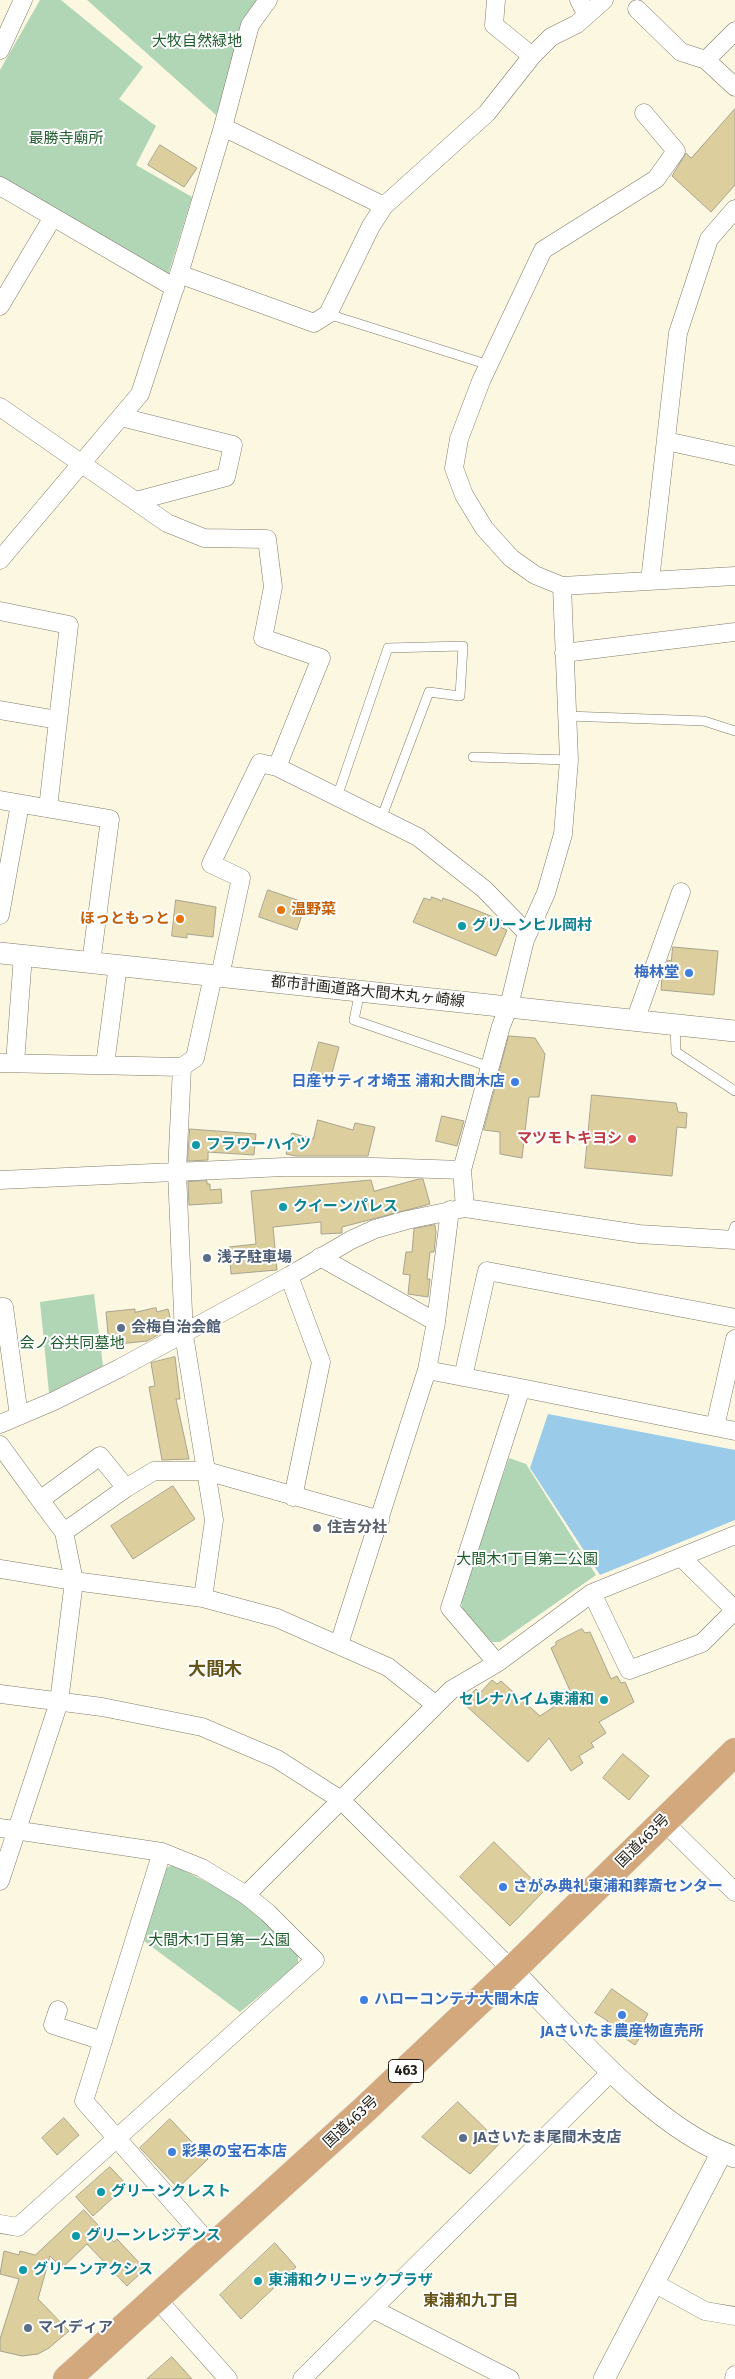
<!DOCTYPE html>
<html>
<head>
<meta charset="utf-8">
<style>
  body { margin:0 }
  canvas { display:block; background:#fcf7e1 }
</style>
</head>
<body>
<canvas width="735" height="2379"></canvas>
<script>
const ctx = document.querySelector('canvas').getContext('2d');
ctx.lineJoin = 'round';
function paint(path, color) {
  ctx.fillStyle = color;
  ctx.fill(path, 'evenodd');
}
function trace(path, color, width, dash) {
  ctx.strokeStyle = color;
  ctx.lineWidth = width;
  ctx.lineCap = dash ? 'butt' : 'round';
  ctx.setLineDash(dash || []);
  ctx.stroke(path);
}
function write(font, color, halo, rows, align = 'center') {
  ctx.font = font + ' "Fira Sans","Noto Sans JP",sans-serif';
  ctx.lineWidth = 4;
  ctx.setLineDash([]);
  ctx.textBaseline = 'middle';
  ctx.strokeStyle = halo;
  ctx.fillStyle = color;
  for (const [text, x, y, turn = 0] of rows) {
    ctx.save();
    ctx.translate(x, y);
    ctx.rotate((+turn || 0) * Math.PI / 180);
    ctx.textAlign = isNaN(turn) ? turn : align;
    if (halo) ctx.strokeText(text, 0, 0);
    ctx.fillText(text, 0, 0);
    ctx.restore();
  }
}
const green = new Path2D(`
  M40,0H61L143,67L119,99L156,126L136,165L192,197L168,275L0,177V70Z
  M87,0H259L252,11L216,115Z
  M94,1294L103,1366L49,1393L40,1302Z
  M509,1458L526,1464L596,1575L500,1642H492L462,1609L461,1596Z
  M172,1865L219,1888L253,1910L298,1955V1964L240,2012L144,1941L165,1869Z`);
const water = new Path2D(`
  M548,1414L735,1450V1520L600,1575L530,1468Z`);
const building = new Path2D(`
  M735,109V185L711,212L672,176L686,153L691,158Z
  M160,145L197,168L184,187L148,165Z
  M268,890L306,903L297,930L259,917Z
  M432,897L442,901L443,898L476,910L493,917L492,920L501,924L500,927L507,930L496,956L413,922L424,898L430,900Z
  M176,900L216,907L213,937L187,934V938L172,936Z
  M673,947L718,951L714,995L661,990L662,977L668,960L671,961Z
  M509,1036L535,1038L545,1054L539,1097H529L522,1158L500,1154V1132L484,1130Z
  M319,1042L339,1047L331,1077L311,1072Z
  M592,1095L676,1103L678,1112L687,1113L686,1128L677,1127L672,1176L585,1168Z
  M442,1116L464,1121L457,1146L436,1141Z
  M318,1120L353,1130L355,1123L375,1127L368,1156H296L286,1154L292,1133L313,1139Z
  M190,1129L256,1134L254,1155L208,1152V1160L188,1161Z
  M419,1179H423L430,1204L342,1227V1233L321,1234V1222L273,1227L277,1270L231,1274L229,1247L256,1244L251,1191L371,1180L374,1191Z
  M207,1181V1184H210V1190L221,1189L222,1203L189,1205L188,1182Z
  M435,1225L436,1232L434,1252H430L427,1279H430L428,1297L408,1294L410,1275L403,1274L406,1252H412L414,1229Z
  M156,1308L157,1312L168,1309L172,1325L162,1328L163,1332L147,1341L109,1345L106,1312L135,1309V1312Z
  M175,1357L180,1399H176L189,1459L162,1460L149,1387L155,1386L151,1363Z
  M173,1486L195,1519L133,1559L111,1526Z
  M582,1629L585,1633L590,1632L611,1679L617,1676L621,1683L625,1682L634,1702L599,1722L606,1733L591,1743L594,1747L579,1756L583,1763L571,1771L549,1738L528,1762L463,1703L476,1689L480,1693L492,1680L497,1684L501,1681L540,1716L572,1695L551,1648L556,1645V1642Z
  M623,1754L649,1776L629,1800L603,1778Z
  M494,1842L544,1891L510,1926L460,1877Z
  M612,1989L648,2014L644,2021L649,2024L635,2045L605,2025L608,2021L595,2013Z
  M458,2102L500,2143L470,2174L422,2137Z
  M64,2118L79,2135L57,2155L42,2138Z
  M170,2119L208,2159L178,2188L140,2148Z
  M110,2167L127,2185L93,2216L76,2197Z
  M84,2210L114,2242L117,2239L145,2269L127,2286L87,2244L62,2268L50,2256L38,2299L69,2331L49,2348L38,2354L22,2356L0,2351V2339L19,2279L0,2274L4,2251L19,2255L20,2251L35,2255Z
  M275,2243L296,2267L241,2319L220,2295Z
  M172,2357L192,2379H147Z`);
const service = new Path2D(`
  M328,314L489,365
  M567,716L704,721L735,731
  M473,757L569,760
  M337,797L388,648L463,646L460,696L429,692L381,819
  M360,991L354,1020L490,1067
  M675,1025L676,1052L735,1091
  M730,1239L735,1226`);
const minor = new Path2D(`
  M496,0L494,25L532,56
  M579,0L587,15
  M637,9L681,52L706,60L735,87
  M0,50L23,0
  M706,60L735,31
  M644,113L676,151L656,179L543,250L481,381L459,439L454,468L464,495L484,528L511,558L535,575L562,586L735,576
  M223,127L384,206
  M0,186L175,288
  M179,274L314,323L328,314L371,226L384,206L487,113L532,56L551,37L577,24L604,0
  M0,306L53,217
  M0,407L167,523L204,538L267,539L273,587L263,638L321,658L277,767
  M121,417L233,445L226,477L136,501
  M666,441L735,456
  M0,560L140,394L179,274L223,127L250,25L268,0
  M650,581L678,333L709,239L735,209
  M0,611L69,625L48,808
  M564,653L735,632
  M0,710L58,720
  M0,800L110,819L91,963
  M0,915L20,804
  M220,976L241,878L211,864L260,763L277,767L418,837L484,889L527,933
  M635,1021L681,892
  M0,1063L182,1067L195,1058L213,976
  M15,1063L23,955
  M105,1065L118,965
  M0,1180L284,1167H374L462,1170
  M465,1208L462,1170L501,1026L509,1006L525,940L546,893L563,834L569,760L562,586
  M320,1257L436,1322
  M289,1276L321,1362L293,1497
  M0,1307H4L19,1416
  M427,1370L521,1388
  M463,1377L487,1271L735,1318
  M0,1424L54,1401L120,1368L289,1276L351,1240L375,1229L407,1220L465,1208L639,1234L735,1240
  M715,1427L735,1431
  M0,1445L40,1500L100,1456L126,1488L154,1471H206L184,1335L177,1172L182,1067
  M64,1532L126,1488
  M681,1557L735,1610
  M0,1569L74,1581L64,1532L40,1500
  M592,1593L629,1670L702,1643L735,1610
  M203,1598L214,1520L206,1471L380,1520
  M339,1644L427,1370L436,1322L450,1210
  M497,1663L592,1593L735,1535
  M0,1694L102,1707L202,1727L277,1759L341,1800L351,1810L512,1970
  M663,1821L735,1892
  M0,1828L162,1852L202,1868L246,1895L451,1690L497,1663L450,1608L521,1388L715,1427L735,1339
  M162,1852L84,2101L213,2248
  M0,1881L59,1702L74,1581L203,1598L277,1618L388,1667L436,1705
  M58,2010L53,2025L103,2041
  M0,2224L18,2227L315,1960L268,1913L246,1895
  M654,2283L705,2311L735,2316
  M157,2299L228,2379
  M373,2309L510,2379
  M302,2379L612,2071
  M734,2379L735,2375`);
const tertiary = new Path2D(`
  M0,953L735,1031
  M512,1970C571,2030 656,2131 735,2157
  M604,2379L722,2152`);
const trunk = new Path2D(`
  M67,2379L365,2109L512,1970L735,1752`);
const markers = [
  [281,910,5,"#e8710a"],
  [180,919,5,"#e8710a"],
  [462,926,5,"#0f9aa8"],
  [689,973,5,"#3f7fe0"],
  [515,1082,5,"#3f7fe0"],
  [632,1139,5,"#e0444e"],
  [196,1145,5,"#0f9aa8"],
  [283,1207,5,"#0f9aa8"],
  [207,1258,5,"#5c6f8a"],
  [121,1328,5,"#5c6f8a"],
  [317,1528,5,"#6b7280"],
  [604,1700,5,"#0f9aa8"],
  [503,1887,5,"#3f7fe0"],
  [364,2000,5,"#3f7fe0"],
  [622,2015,5,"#3f7fe0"],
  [463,2138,5,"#5c6f8a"],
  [172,2152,5,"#3f7fe0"],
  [101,2192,5,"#0f9aa8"],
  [76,2236,5,"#0f9aa8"],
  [23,2270,5,"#0f9aa8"],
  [258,2281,5,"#0f9aa8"],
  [28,2328,5,"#5c6f8a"]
];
const shields = [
  [406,2071,35]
];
const shieldNames = [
  ["463",406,2071]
];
const parkNames = [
  ["大牧自然緑地",197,42],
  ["最勝寺廟所",66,139],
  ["会ノ谷共同墓地",72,1344],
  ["大間木1丁目第二公園",527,1560],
  ["大間木1丁目第一公園",219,1941]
];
const foodNames = [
  ["温野菜",291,910],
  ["ほっともっと",170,919,"right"]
];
const cultureNames = [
  ["グリーンヒル岡村",472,926],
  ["フラワーハイツ",206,1145],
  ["クイーンパレス",293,1207],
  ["セレナハイム東浦和",594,1700,"right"],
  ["グリーンクレスト",111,2192],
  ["グリーンレジデンス",86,2236],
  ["グリーンアクシス",33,2270],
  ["東浦和クリニックプラザ",268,2281]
];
const shopNames = [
  ["梅林堂",679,973,"right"],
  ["日産サティオ埼玉 浦和大間木店",505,1082,"right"],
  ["さがみ典礼東浦和葬斎センター",513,1887],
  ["ハローコンテナ大間木店",374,2000],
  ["JAさいたま農産物直売所",622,2032,"center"],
  ["彩果の宝石本店",182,2152]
];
const streetNames = [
  ["都市計画道路大間木丸ヶ崎線",368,992,6],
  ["国道463号",643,1841,-45],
  ["国道463号",351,2122,-43]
];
const healthNames = [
  ["マツモトキヨシ",622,1139]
];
const serviceNames = [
  ["浅子駐車場",217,1258],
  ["会梅自治会館",131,1328],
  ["JAさいたま尾間木支店",473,2138],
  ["マイディア",38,2328]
];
const worshipNames = [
  ["住吉分社",327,1528]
];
const neighbourhoodNames = [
  ["東浦和九丁目",471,2302]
];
const quarterNames = [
  ["大間木",215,1670]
];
paint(green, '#b0d6b5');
paint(water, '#9acce9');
paint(building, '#dccf9d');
trace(building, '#a8a38f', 1);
trace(service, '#817c69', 10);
trace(minor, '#817c69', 19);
trace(tertiary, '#817c69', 22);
trace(trunk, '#e4e4e3', 29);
trace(service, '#fff', 9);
trace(minor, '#fff', 18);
trace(tertiary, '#fff', 21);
trace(trunk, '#d2a87c', 28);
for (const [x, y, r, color] of markers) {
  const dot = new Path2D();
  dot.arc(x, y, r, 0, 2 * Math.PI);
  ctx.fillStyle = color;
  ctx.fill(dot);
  trace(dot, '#fff', 2);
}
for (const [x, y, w] of shields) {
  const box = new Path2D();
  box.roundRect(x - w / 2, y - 11.5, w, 23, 4);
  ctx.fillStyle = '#fff';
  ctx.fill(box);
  trace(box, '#211f17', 1);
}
write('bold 14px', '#211f17', null, shieldNames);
write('15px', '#1f5c2e', '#fff', parkNames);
write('bold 15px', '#c56008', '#fff', foodNames, 'left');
write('bold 15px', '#0d838f', '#fff', cultureNames, 'left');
write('bold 15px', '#366cbe', '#fff', shopNames, 'left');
write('15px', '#211f17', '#fff', streetNames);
write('bold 15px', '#be3a42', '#fff', healthNames, 'right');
write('bold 15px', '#4e5e75', '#fff', serviceNames, 'left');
write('bold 15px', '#5b616d', '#fff', worshipNames, 'left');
write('bold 16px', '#655519', '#fff', neighbourhoodNames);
write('bold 18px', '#655519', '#fff', quarterNames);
</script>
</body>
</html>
